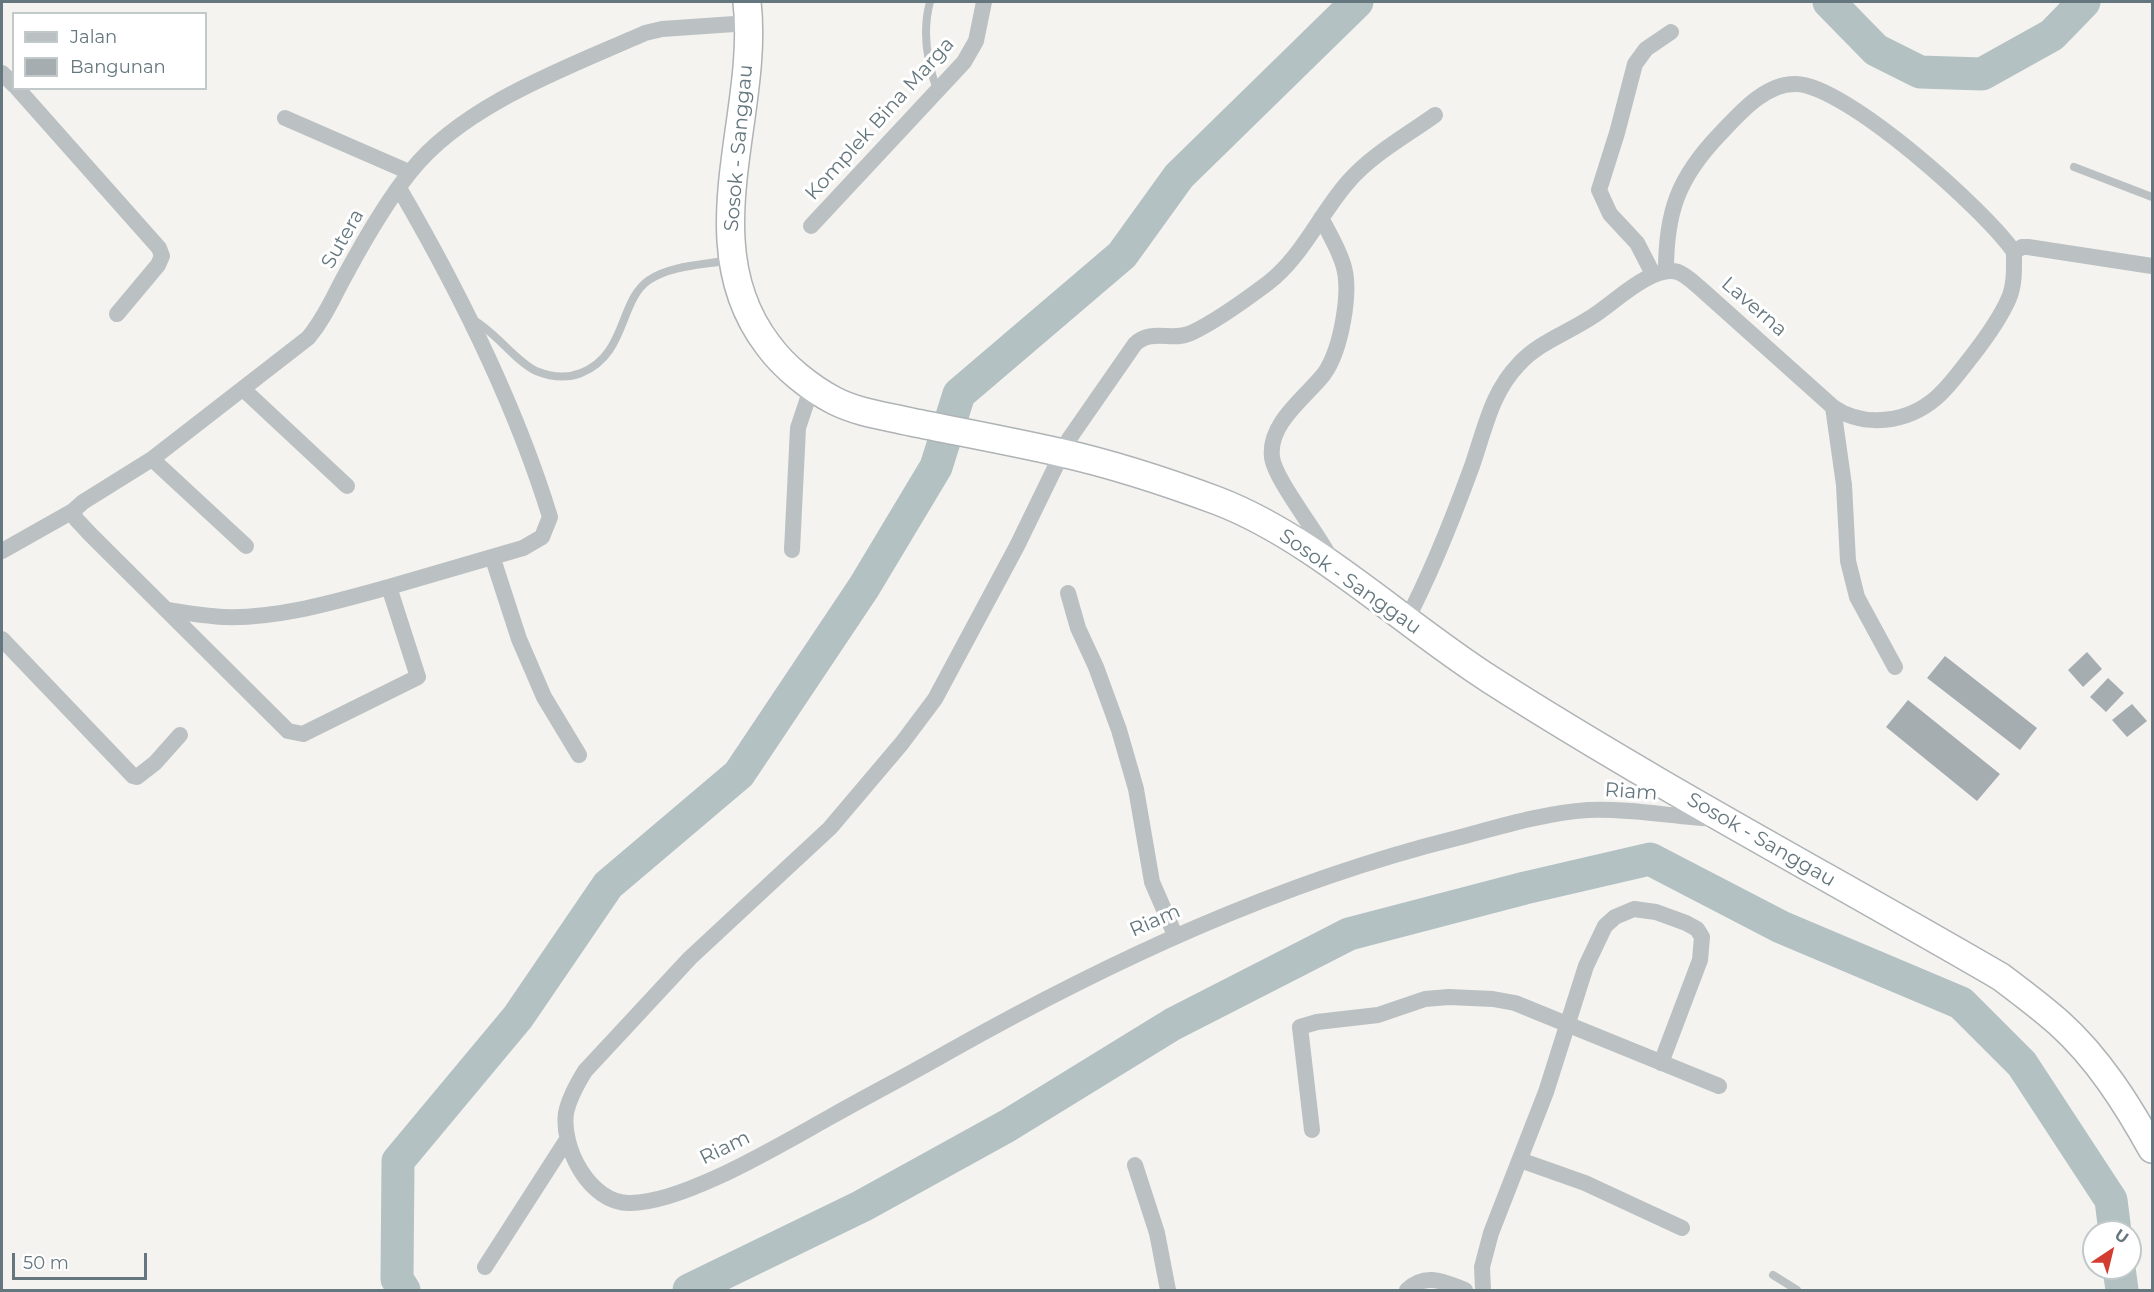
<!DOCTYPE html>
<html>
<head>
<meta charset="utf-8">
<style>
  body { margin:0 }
  #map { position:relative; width:2154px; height:1292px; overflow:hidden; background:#f4f3f0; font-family:Montserrat,sans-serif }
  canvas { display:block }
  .frame { position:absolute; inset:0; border:3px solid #65777e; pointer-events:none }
  .legend { position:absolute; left:12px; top:12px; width:195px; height:78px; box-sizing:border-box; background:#fff; border:2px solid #c1c9cb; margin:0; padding:8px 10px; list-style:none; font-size:18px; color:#65777e }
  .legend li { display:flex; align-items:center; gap:12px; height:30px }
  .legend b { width:30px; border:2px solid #c1c9cb }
  .north { position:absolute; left:2082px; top:1220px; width:60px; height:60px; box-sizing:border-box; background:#fff; border:2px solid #c1c9cb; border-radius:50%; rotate:35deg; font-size:16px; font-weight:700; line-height:24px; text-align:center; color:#65777e }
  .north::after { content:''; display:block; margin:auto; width:21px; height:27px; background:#d33c30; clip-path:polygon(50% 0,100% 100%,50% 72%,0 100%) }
  .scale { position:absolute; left:12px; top:1253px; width:135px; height:27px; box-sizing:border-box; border:3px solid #65777e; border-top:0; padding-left:8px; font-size:18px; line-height:21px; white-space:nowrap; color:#65777e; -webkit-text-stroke:4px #fff; paint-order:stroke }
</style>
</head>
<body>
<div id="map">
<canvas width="2154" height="1292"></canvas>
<div class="frame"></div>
<ul class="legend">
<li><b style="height:8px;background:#bbc0c2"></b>Jalan</li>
<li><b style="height:16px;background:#a5adb0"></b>Bangunan</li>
</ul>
<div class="north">U</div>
<div class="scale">50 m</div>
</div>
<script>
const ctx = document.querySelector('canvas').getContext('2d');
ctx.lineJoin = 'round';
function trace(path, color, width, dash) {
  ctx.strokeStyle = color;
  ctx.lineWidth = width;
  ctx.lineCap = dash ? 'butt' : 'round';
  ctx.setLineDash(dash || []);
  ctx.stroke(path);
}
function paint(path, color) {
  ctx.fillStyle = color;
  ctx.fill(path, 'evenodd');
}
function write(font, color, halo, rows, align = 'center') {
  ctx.font = font + ' Montserrat,sans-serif';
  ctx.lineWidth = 6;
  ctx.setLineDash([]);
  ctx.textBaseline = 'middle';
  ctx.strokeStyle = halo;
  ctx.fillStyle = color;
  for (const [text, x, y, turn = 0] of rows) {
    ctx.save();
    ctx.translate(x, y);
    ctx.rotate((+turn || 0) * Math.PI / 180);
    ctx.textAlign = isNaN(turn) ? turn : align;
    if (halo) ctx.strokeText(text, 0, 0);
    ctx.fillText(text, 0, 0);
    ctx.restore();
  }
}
const river = new Path2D(`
  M1829,2L1876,50L1920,72L1982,74L2052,35L2084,2
  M2119,1268L2122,1290
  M404,1290L397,1279L398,1161L518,1017L608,885L739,774L864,587L936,467L959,394L1122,255L1179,176L1357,2
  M689,1290L862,1206L1007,1126L1173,1024L1349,934L1525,888L1650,859L1781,927L1961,1003L2022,1064L2111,1200L2115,1232`);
const building = new Path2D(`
  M2087,652L2102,669L2083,687L2068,670Z
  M1945,656L2037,728L2020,750L1927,678Z
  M2108,678L2124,693L2106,712L2090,697Z
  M1908,700L2000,774L1977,801L1886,727Z
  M2132,704L2147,721L2127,737L2112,720Z`);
const service = new Path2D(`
  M930,2C922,31 927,62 937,90
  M2074,167L2152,197
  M472,319C496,332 515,361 536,371C551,377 566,379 581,373C627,355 619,300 649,280C671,265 704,265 730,260
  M1773,1275L1797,1290`);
const minor = new Path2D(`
  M2,73L14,85
  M17,88L159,248L162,256L158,265L117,314
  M1435,115C1406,136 1371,155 1348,182C1320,214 1302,257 1268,283C1248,298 1213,323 1191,333C1172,342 1152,328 1135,344L1069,439L1017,546L935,699L902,743L830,828L690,958L585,1071C577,1084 569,1098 566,1113C561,1148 590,1203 629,1203C683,1204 783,1143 832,1116C871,1094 910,1074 950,1051C1110,961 1277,883 1457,838C1499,827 1544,813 1588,810C1631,808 1674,817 1716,819
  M285,118L409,172
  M399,188C459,291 515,403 550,517L542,537L523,548L389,587L418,677L303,734L288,731L90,534L76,519L73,511L83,502L152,459L308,338C325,318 334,295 347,272C366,237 386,202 411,171C464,104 569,67 645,33L662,29L749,23
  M1321,218C1329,233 1338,248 1343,264C1352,291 1341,350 1324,374C1306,397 1268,423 1272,457C1274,479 1321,537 1333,563
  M811,226L964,62L976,41L984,2
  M1666,271C1666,212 1678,178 1719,135C1739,114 1765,83 1796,84C1846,85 1985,210 2014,252
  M1653,274L1637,243L1610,214L1599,190L1617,133L1635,64L1646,49L1671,32
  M243,389L347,486
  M1833,407L1844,485L1848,561L1857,597L1895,667
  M152,459L246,546
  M792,550L798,428L812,386
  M2,551L73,511
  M493,559L519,639L544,697L579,755
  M1068,593L1078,628L1096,667L1119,730L1136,789L1152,882L1175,935
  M168,610C187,613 205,616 224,617C279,619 337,601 389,587
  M1406,621C1432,572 1453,518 1472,466C1485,429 1491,393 1519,364C1542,339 1577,330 1603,309C1621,296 1655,265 1678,272C1686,275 1694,283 1700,288L1833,407C1864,428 1907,423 1936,398C1949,387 1961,370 1972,356C1986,338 2000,319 2009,298C2015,284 2014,267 2014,252L2022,247H2028L2152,266
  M2,639L133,776L137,777L155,763L180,735
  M1312,1130L1300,1027L1317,1022L1378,1015L1425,999L1449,997L1493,999L1515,1003L1719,1086
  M1520,1160L1585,1183L1682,1228
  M1135,1165L1157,1233L1168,1290
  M485,1267L566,1141
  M1407,1290C1426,1272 1444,1282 1465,1290
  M1483,1290L1482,1267L1491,1233L1546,1092L1586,966L1605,926L1615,917L1634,909L1656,912L1686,923L1697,929L1702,937L1700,960L1661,1063`);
const trunk = new Path2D(`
  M747,2C760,115 690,243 768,345C784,367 810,388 835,401C859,413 886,416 911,422C960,432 1009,441 1058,452C1112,464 1167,482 1218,501C1314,538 1403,624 1491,680C1657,786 1831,878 2001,977C2021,992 2041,1007 2059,1023C2098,1058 2127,1104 2152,1149`);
const streetNames = [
  ["Komplek Bina Marga",880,119,-48],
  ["Sosok - Sanggau",739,148,-85],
  ["Sutera",343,239,-60],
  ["Laverna",1754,307,41],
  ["Sosok - Sanggau",1350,582,35],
  ["Riam",1631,792,4],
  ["Sosok - Sanggau",1761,840,30],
  ["Riam",1155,921,-24],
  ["Riam",725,1148,-26]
];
trace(river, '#b3c1c3', 33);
paint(building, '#a5adb0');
trace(trunk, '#aeb3b5', 30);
trace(service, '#bbc0c2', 8);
trace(minor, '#bbc0c2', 16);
trace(trunk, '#fff', 27);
write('20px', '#65777e', '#fff', streetNames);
</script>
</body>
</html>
